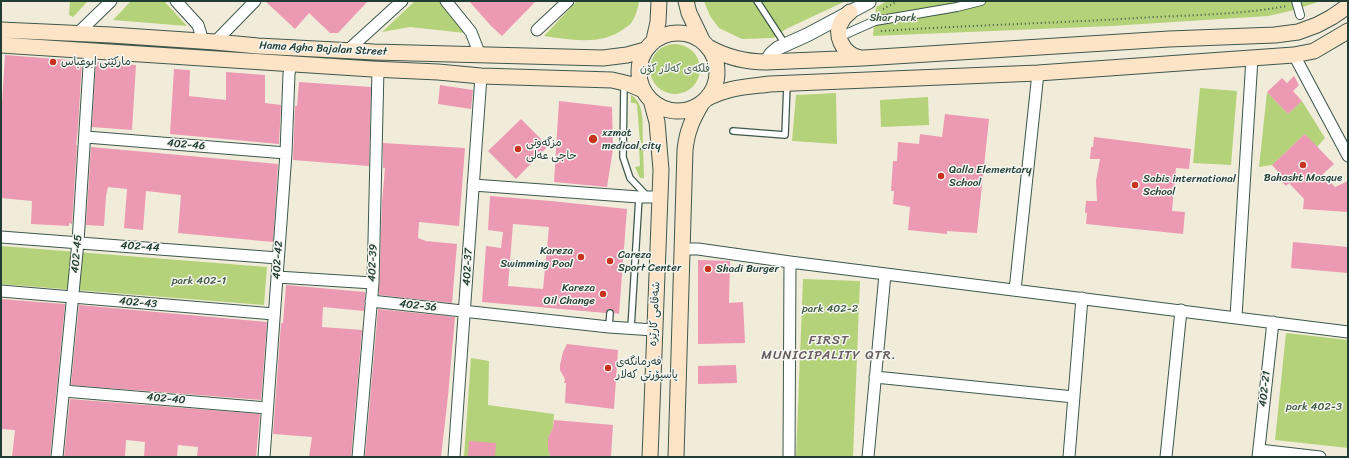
<!DOCTYPE html>
<html>
<head>
<meta charset="utf-8">
<style>
  body { margin:0 }
  #map { position:relative; width:1349px; height:458px; overflow:hidden; background:#f1ecda; font-family:Sriracha,sans-serif }
  canvas { display:block }
  .frame { position:absolute; inset:0; border:2px solid #1f3d34; pointer-events:none }
</style>
</head>
<body>
<div id="map">
<canvas width="1349" height="458"></canvas>
<div class="frame"></div>
</div>
<script>
const ctx = document.querySelector('canvas').getContext('2d');
ctx.lineJoin = 'round';
function paint(path, color) {
  ctx.fillStyle = color;
  ctx.fill(path, 'evenodd');
}
function trace(path, color, width, dash) {
  ctx.strokeStyle = color;
  ctx.lineWidth = width;
  ctx.lineCap = dash ? 'butt' : 'round';
  ctx.setLineDash(dash || []);
  ctx.stroke(path);
}
function write(font, color, halo, rows, align = 'center') {
  ctx.font = font + ' Sriracha,"Playpen Sans Arabic",sans-serif';
  ctx.lineWidth = 3;
  ctx.setLineDash([]);
  ctx.textBaseline = 'middle';
  ctx.strokeStyle = halo;
  ctx.fillStyle = color;
  for (const [text, x, y, turn = 0] of rows) {
    ctx.save();
    ctx.translate(x, y);
    ctx.rotate((+turn || 0) * Math.PI / 180);
    ctx.textAlign = isNaN(turn) ? turn : align;
    if (halo) ctx.strokeText(text, 0, 0);
    ctx.fillText(text, 0, 0);
    ctx.restore();
  }
}
const green = new Path2D(`
  M70,1H88L73,17L69,15Z
  M131,1H164L187,26L113,20Z
  M415,1H445L474,34L410,27L382,32Z
  M577,1H639C638,8 636,15 632,22C631,24 628,26 625,28C602,46 571,40 544,36Z
  M704,1H846L786,29L773,38L742,39L719,28L710,16Z
  M887,1H1321L1290,11L1268,16L1111,26L873,36L876,7Z
  M650 69a25 25 0 1 1 50 0a25 25 0 1 1-50 0Z
  M1200,88L1237,91L1231,165L1193,163Z
  M1267,92L1288,114L1302,101L1325,138L1317,147L1305,134L1272,165L1259,167Z
  M836,93L837,144L792,141L796,95Z
  M631,95C646,104 642,128 643,143H640L637,105L635,103H631Z
  M928,97L929,125L881,127L880,100Z
  M639,147H643L644,178H640L635,167L640,166Z
  M1,246L267,267L264,305L1,284Z
  M803,279L860,281L853,457H796Z
  M1286,333L1348,340V448L1275,440Z
  M471,358L489,361L488,405L554,414L553,428L548,438V447L550,456L565,457H464Z`);
const building = new Path2D(`
  M265,1H368L338,33H330L309,13L295,29Z
  M469,1H536L502,36L491,26Z
  M5,55L82,61L78,128L76,145H77L72,224L69,223V226L31,224L32,201L1,198V119Z
  M96,62L136,65L132,130L92,127Z
  M174,69L190,70L189,96L226,100V72L265,75V103L281,105L279,144L170,134Z
  M1294,76L1299,85L1293,91L1302,101L1288,114L1267,92L1282,78L1287,83Z
  M299,82L371,87L369,166L293,160L295,106H297Z
  M440,85L473,90L471,109L438,104Z
  M559,101L612,107L613,149L607,187L554,182Z
  M945,114L989,119L977,233L947,231V234L908,230L910,207L893,204L894,191H891L893,161H897L898,142L919,144L920,134L942,137Z
  M521,119L548,146L516,179L488,151Z
  M1305,134L1334,164L1323,174L1335,187L1348,181V212L1303,209L1304,199L1289,183L1286,186L1279,179L1282,176L1272,165Z
  M1094,137L1191,149L1189,169L1176,168L1172,211L1185,212L1183,234L1086,224L1087,213H1085L1086,201H1097L1096,181L1100,159H1090L1091,147H1093Z
  M383,143L465,148L459,226L419,222L418,238L426,241L457,244L452,303L379,295L382,202L385,168H383Z
  M91,147L278,164L273,242L178,233L181,195L146,191L143,230L124,228L127,189L108,187L106,196L104,226L86,225Z
  M490,196L551,201L627,209L619,314L614,313V311L611,309H608L606,313L482,302L486,246L501,248L503,232L488,230ZM513,224L549,227L543,289L508,286Z
  M1293,242L1348,247V273L1291,268Z
  M698,260L730,261L729,303L743,302L745,343L698,344Z
  M286,285L365,292L364,311L323,307L322,327L362,330L351,457H309L312,437L273,434L281,323H283Z
  M1,299L65,304L50,457H12L15,430L1,429Z
  M79,305L267,322L261,400L71,385Z
  M378,309L455,317L448,396L441,457H365Z
  M567,344L618,350L614,409L565,403L566,383H564L565,379L560,370V365L563,352Z
  M736,365L737,383L698,384V366Z
  M70,399L260,414L256,457H197L198,447L178,445L177,457H144L145,442L126,440L125,457H64Z
  M554,420L613,425L611,457L550,456L548,448V438L553,428Z
  M469,441L496,443L495,457H468Z`);
const path = new Path2D(`
  M883,9L898,1
  M881,31C972,25 1063,23 1154,17C1199,15 1244,14 1287,6
  M632,148L646,150`);
const service = new Path2D(`
  M757,1L785,44
  M624,84L623,157L630,178L647,196
  M733,131L785,135L787,85
  M609,327L610,313
  M631,328L639,197`);
const pedestrian = new Path2D(`
  M1296,1L1300,15
  M839,37L875,21L957,7L981,1`);
const minor = new Path2D(`
  M176,1L198,25L203,41
  M446,1L471,32L480,55
  M537,30L568,1
  M77,34L111,1
  M215,42L255,1
  M347,51L402,1
  M1294,55L1348,156
  M86,137L286,153
  M473,185L639,197H660
  M1,237L278,258
  M683,249H698L790,262L1348,332
  M277,277L373,283
  M1015,290L1038,73
  M1,291L274,314
  M371,301L609,327L654,330
  M1236,317L1252,58
  M875,377L1074,397
  M64,391L267,408
  M1259,450L1320,457
  M57,457L78,242L90,51
  M264,457L286,153L289,74L291,63
  M358,457L373,283L378,69
  M454,457L481,76
  M789,457L790,262
  M868,457L885,274
  M1069,457L1082,298
  M1166,457L1181,310
  M1258,457L1273,322`);
const tertiary = new Path2D(`
  M766,62L771,54L778,48L807,35L869,2`);
const secondary = new Path2D(`
  M686,1L689,13L703,42
  M850,12C848,14 845,16 843,19C832,34 843,54 860,58
  M1,30L111,35L215,42L258,46L374,52L603,58L627,55L645,50
  M639 72a39 39 0 1 1 78 0a39 39 0 1 1-78 0Z
  M654,40L658,22L659,1
  M1,45L372,69L438,72L481,76L612,80L629,84L643,90
  M708,47C726,57 745,62 766,62L863,58L1169,39L1275,35L1298,32L1317,25L1332,17L1348,6
  M706,99C728,87 747,87 770,84L1038,73L1294,55L1314,51L1348,31
  M650,457L661,170L657,122L651,100
  M676,457L685,150C687,131 692,120 702,103`);
const markers = [
  [53,62,4,"#c8321e"],
  [593,139,5,"#c8321e"],
  [518,149,4,"#c8321e"],
  [1303,165,4,"#c8321e"],
  [941,176,4,"#c8321e"],
  [1135,185,4,"#c8321e"],
  [581,257,4,"#c8321e"],
  [610,261,4,"#c8321e"],
  [708,269,4,"#c8321e"],
  [603,294,4,"#c8321e"],
  [608,368,4,"#c8321e"]
];
const parkNames = [
  ["Shar park",893,18],
  ["فلکەی کەلار کۆن",675,69],
  ["park 402-1",199,281],
  ["park 402-2",830,309],
  ["park 402-3",1314,407]
];
const streetNames = [
  ["Hama Agha Bajalan Street",323,49,3],
  ["402-46",186,145,5],
  ["402-44",140,247,4],
  ["402-45",77,254,-85],
  ["402-42",278,260,-86],
  ["402-39",373,263,-88],
  ["402-37",468,267,-87],
  ["402-43",138,303,5],
  ["402-36",418,306,6],
  ["شەقامی کارێزە",655,314,-87],
  ["402-21",1265,389,-84],
  ["402-40",166,399,5]
];
const poiNames = [
  ["مارکێتی ابوعباس",61,62],
  ["xzmat",602,133],
  ["medical city",602,146],
  ["مزگەوتی",526,143],
  ["حاجی عەلی",526,156],
  ["Qalla Elementary",949,170],
  ["School",949,183],
  ["Bahasht Mosque",1303,178,"center"],
  ["Sabis international",1143,179],
  ["School",1143,192],
  ["Kareza",573,251,"right"],
  ["Swimming Pool",573,264,"right"],
  ["Careza",618,255],
  ["Sport Center",618,268],
  ["Shadi Burger",716,269],
  ["Kareza",595,288,"right"],
  ["Oil Change",595,301,"right"],
  ["فەرمانگەی",616,362],
  ["پاسپۆرتی کەلار",616,375]
];
const quarterNames = [
  ["FIRST",829,341],
  ["MUNICIPALITY QTR.",829,356]
];
paint(green, '#b4d279');
paint(building, '#ec99b3');
trace(service, '#3e574d', 8);
trace(pedestrian, '#3e574d', 10);
trace(minor, '#3e574d', 13);
trace(tertiary, '#3e574d', 15);
trace(secondary, '#3e574d', 17);
trace(path, '#3e574d', 2, [1, 3]);
trace(service, '#fff', 5.5);
trace(pedestrian, '#fff', 8);
trace(minor, '#fff', 11);
trace(tertiary, '#fff', 13);
trace(secondary, '#fee4c6', 15);
for (const [x, y, r, color] of markers) {
  const dot = new Path2D();
  dot.arc(x, y, r, 0, 2 * Math.PI);
  ctx.fillStyle = color;
  ctx.fill(dot);
  trace(dot, '#f6f6f2', 1.5);
}
write('11px', '#3d5b42', '#f6f6f2', parkNames);
write('11px', '#1f3d34', '#f6f6f2', streetNames);
write('11px', '#1f3d34', '#f6f6f2', poiNames, 'left');
ctx.letterSpacing = '1px';
write('13px', '#675d60', '#f6f6f2', quarterNames);
ctx.letterSpacing = '0px';
</script>
</body>
</html>
